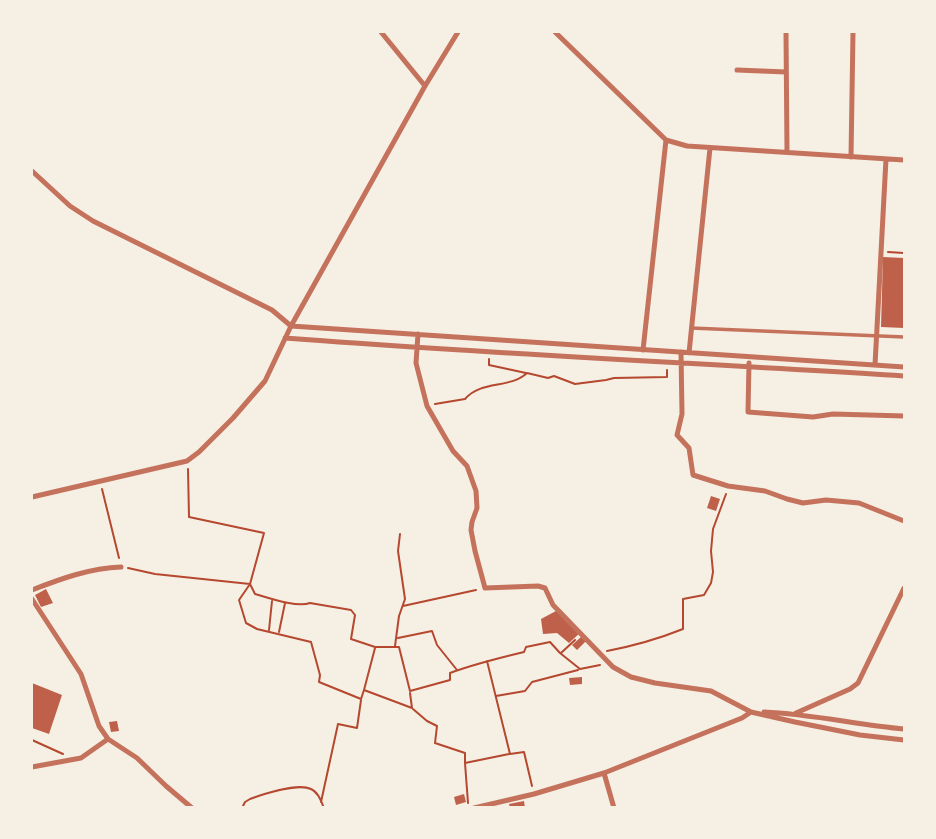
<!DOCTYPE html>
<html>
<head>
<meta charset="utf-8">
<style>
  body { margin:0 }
  #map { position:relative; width:936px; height:839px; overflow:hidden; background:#f6efe4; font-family:"Alegreya Sans",sans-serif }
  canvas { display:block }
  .frame { position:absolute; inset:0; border:33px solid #f6efe4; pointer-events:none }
</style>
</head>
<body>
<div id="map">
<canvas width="936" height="839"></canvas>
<div class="frame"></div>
</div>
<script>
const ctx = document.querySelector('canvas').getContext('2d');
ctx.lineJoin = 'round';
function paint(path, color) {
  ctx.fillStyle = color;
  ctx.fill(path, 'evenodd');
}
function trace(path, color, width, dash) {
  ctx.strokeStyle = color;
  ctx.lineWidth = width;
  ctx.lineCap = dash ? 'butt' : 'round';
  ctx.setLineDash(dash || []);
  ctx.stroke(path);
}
const building = new Path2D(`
  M883,257L904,258V328L881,327Z
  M711,496L720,499L716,511L707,508Z
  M46,589L53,603L41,607L35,595Z
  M556,611L580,633L569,643L557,633L543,634L541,619Z
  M581,637L586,641L577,650L572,645Z
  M582,677V684L570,685L569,678Z
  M32,683L62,695L49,734L32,728Z
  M117,721L119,731L111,732L109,722Z
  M464,794L466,802L456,805L454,797Z
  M524,801L525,808H510L509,804Z`);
const path = new Path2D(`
  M888,252L904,253
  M489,359V365L526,373
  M435,404L465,399C481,380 510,389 527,373L548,378L554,376L575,384L606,380L614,378L667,377V370
  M188,469L189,517L264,533L250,584L239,600L246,623L257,629L311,642L320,675L319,682L361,699L364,690
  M102,489L119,558
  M128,568L155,574L250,584L255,594C269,598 297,608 310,603L351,610L355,615L351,639L375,647H399L410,691L450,680V673C474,664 499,658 524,652L526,647L550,642L560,653L580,669L600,665
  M403,606L476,590
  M269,630L272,601
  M279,632L285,603
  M398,638L432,631L437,645L457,670
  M395,646L399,616L405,599L398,551L400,534
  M375,648L364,690L412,708L410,693
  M607,651C633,646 658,639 683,629V599L704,595L711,583L713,572L711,551L713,529L726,494
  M561,653L575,640
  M487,661L510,754L524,752L532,786
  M496,696L525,691L532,682L578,670
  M413,709L427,721L437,726L435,743L465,753V763
  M32,740L63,754
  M321,802L338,724L357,728L361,700
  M468,803L465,763L509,754
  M242,808L245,802L250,799C264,794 298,783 311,789C318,792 321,801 324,808`);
const pedestrian = new Path2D(`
  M691,328L904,337`);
const minor = new Path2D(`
  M381,32L425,86
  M555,32L666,140L687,146L904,160
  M786,32L787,152
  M737,70L786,72
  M851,157L853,32
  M32,171L70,206L93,221L272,310L291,326L904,367
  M418,334L416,363L427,406L453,451L467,466L476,491L477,508L472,522L471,530L475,551L485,588L538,586L545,588L553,605L613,667L631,677L655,683L711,691L751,712L795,722L860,735L904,740
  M285,338C491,354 698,363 904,376
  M643,350L666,140
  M681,352L682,414L677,435L689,448L693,475L728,486L765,491L787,499L803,503L826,500L859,503L904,521
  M689,353L710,148
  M749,363L748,412L813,417L833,414L904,416
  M875,365L886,159
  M32,497L187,461L199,452L233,418L265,381L291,326L425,86L458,32
  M32,590C60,579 90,568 121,567
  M32,599L81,674L99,726L108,739L137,758L166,786L192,808
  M764,712C812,714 858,725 904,729
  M796,713L850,689L858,683L904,588
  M32,767L81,758L108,739
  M604,773L614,808
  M474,808L534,794L604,773L742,718L751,712`);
paint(building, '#bf614a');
trace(path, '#b5482f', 2);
trace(pedestrian, '#c5725c', 3.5);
trace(minor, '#c5725c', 5);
</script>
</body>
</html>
